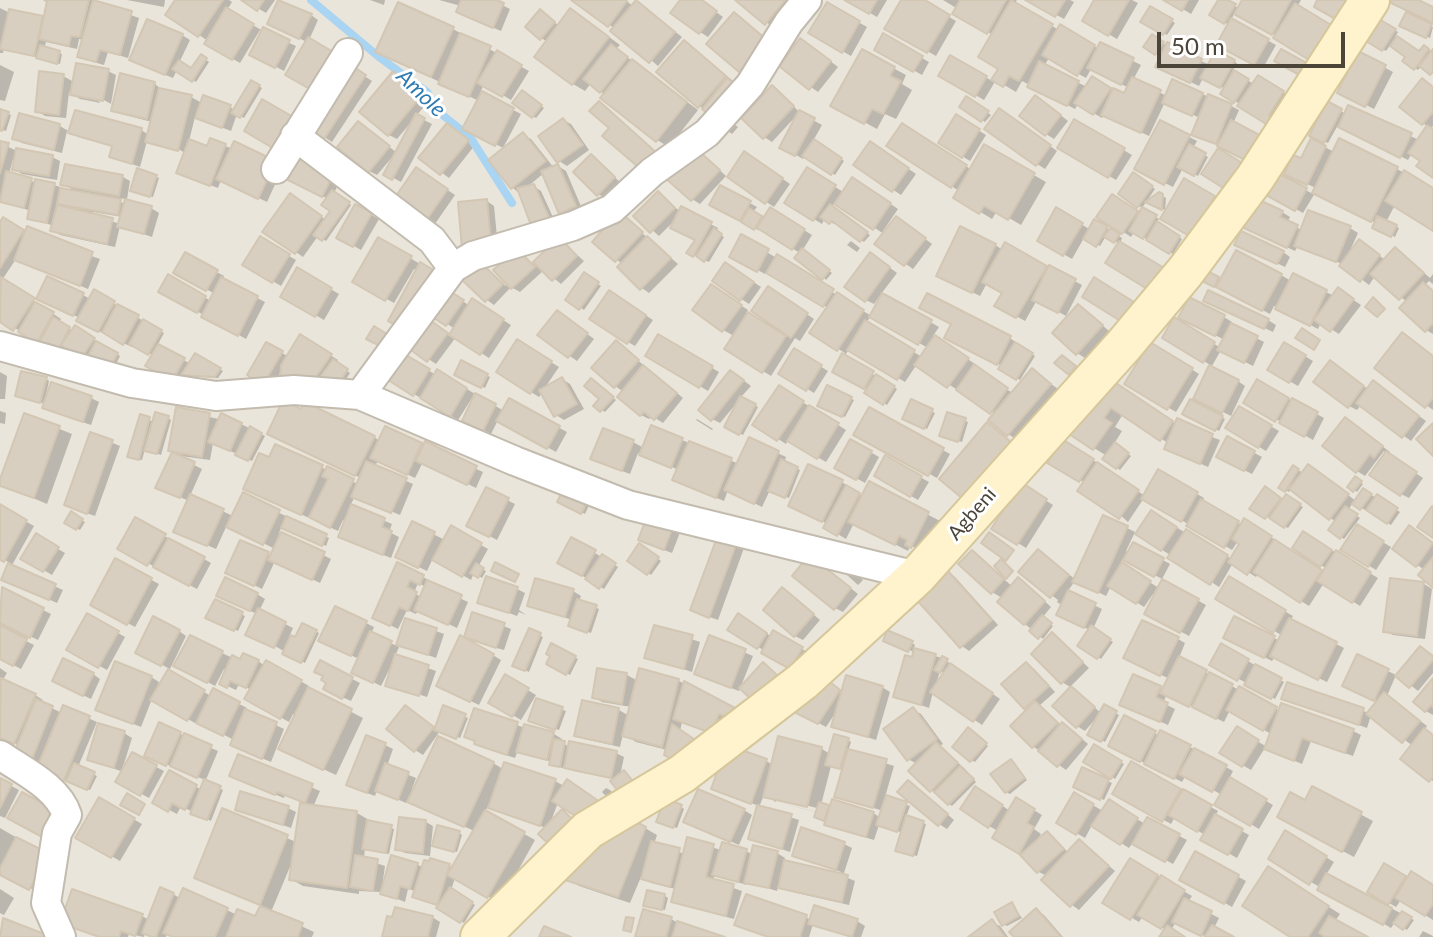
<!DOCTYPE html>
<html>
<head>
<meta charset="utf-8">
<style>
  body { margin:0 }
  #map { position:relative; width:1433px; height:937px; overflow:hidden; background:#f6f3ec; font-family:Lato,sans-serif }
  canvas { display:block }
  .scale { position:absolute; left:1157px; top:32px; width:188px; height:36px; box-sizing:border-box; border:4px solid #4b4439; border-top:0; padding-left:10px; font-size:24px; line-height:28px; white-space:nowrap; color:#4b4439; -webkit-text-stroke:6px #fff; paint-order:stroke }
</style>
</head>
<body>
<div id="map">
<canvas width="1433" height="937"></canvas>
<div class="scale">50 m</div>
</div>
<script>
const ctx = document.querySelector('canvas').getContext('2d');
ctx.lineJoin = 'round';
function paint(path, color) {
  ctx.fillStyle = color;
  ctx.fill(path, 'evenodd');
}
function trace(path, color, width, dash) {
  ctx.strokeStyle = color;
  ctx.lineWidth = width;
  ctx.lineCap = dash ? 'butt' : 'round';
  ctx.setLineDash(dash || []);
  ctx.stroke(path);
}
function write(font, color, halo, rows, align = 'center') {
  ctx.font = font + ' Lato,sans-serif';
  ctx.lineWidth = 6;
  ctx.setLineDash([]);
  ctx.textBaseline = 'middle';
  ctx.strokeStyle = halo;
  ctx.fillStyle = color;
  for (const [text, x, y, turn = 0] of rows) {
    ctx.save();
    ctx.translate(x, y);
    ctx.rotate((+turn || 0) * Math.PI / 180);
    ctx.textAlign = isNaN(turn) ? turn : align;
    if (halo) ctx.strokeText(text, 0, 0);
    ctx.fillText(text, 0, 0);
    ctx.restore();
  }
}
const residential = new Path2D(`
  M0,0H1433V937H0Z`);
const shadow = new Path2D(`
  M45,0H97V3L139,18L128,58L108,52L104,65L87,60L79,56L84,40L79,39L77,49L46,42L44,49L62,54L60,64L4,48L3,53H0V8L10,13L46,18L49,2Z
  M127,0H165L164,7Z
  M177,0H229L232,2L227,10L263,31L296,46L284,71L252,54L263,32L260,30L240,63L206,43L208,41L168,14Z
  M244,0H275L266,13Z
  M370,0H385L384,5Z
  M439,0H492L510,9L501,31L466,16L461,6Z
  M574,0H625L633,6L637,2L682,37L658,66L614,28Z
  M683,0H700L723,17L708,37L700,32Z
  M738,0H796L774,28Z
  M848,0H887L877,17Z
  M904,0H921L956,21L936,56L887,28Z
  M943,0H1017L1014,4L1059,30L1061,27L1099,49L1101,45L1141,65L1133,80L1167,96L1202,94L1231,106L1239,110L1223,147L1201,138L1200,118L1165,102L1149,136L1104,115L1102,118L1078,104L1075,109L1022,81L1016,92L996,80L984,100L941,75L951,57L992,81L1001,68L993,35L955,13L958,9ZM1049,58L1086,78L1091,69L1129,88L1125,96L1093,78L1087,87L1044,66Z
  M1029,0H1070L1074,2L1064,19Z
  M1096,0H1132L1138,3L1117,39L1084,20Z
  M1167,0H1199L1191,14Z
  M1220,0L1239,8L1244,0H1301L1297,7L1337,31L1317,63L1277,36L1235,12L1231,20L1276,45L1263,68L1219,44L1229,25L1212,15Z
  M828,5L867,27L851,56L811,33Z
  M1151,8L1175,23L1167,35L1143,21Z
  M544,14L559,26L583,18L620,45L616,49L698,110L669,147L657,140L591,83L585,91L573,84L548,42L541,38Z
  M311,15L318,20L309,40L372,81L332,142L312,129L307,42L277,28Z
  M1407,15L1433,27L1430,38L1402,25Z
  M1380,21L1398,32L1395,37L1419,54L1424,47L1433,52V74L1422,65L1418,70L1415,68L1408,57L1391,44L1386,51L1368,40Z
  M453,29L529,71L511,100L484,84L480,93L521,114L503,148L465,128L479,101L390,58Z
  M182,35L190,40L179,63L192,71L201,56L209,62L196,82L177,70L173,78L139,64Z
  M884,36L929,62L922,75L876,49Z
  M1152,36L1167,46L1210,65L1217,52L1237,63L1232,72L1254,84L1258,77L1291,97L1275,127L1223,93L1225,89L1203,78L1199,86L1165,70L1162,57L1146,46Z
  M685,42L733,81L708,111L699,106Z
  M809,45L838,67L818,92L781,66Z
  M862,51L906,75L902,84L912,90L896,119L885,114L877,129L833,105Z
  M1359,54L1393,72L1374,109L1340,92Z
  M0,65L14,72L5,101L0,100Z
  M108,71L116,75L111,104L95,95L93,98L101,103L80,99L69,92L66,118L45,116L37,111L63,76L74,82Z
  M401,78L429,101L416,116L432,124L401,182L386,174L394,155L377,175L369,171L366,128L397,153L412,121L397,139L389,135Z
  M1423,81L1433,87V126L1430,129L1433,130V175L1423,160L1412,153L1408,160L1338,125L1328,143L1311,135L1328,104L1346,114L1349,108L1419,140L1428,127L1401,106Z
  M252,82L262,88L244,118L237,114L231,131L195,117L189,141L208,148L225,146L283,167L267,202L221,180L218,188L186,176L185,153L170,144L168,147L174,150L147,141L140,167L111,156L114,147L78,137L67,131L62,153L22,143L14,138L60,126L70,132L141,130L149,135L152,122L121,114L114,110L155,84L162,90L191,97L202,103L230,107L235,110Z
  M522,92L544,108L536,118L514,103Z
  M780,92L800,113L822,125L813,141L844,161L835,175L805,156L803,159L782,147L797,115L772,142L764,137Z
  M967,99L991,115L985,122L961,107Z
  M1044,102L1068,121L1054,139L1046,134Z
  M0,111L11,115L6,131L0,129Z
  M1007,115L1057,151L1045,169L1037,164Z
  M957,117L986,135L970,161L941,143Z
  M563,120L571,124L589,150L567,166L559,161Z
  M728,120L738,127L732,134L723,127Z
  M1075,122L1132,155L1116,180L1060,148Z
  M1161,122L1197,141L1193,148L1208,157L1198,176L1183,168L1173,187L1137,169Z
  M902,125L972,170L985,147L1046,182L1021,225L997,211L992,219L956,197L959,191L889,145Z
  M455,130L475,145L449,178L421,157Z
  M523,135L531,139L554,168L558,166L566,171L583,211L569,217L561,213L544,173L526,188L533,186L541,191L557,226L512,187Z
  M1312,140L1334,152L1397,169L1433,189V228L1395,205L1386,222L1399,228L1395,237L1374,227L1376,223L1315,193L1303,213L1269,194L1279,176L1313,194L1316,188L1294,178Z
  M0,143L17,151L52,157L60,161L57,180L22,174L14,169L16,159H13L9,174L37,183L54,185L78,193L63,184L123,177L130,181L127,199L114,198L126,205L151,208L159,213L152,237L120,226L115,247L60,235L53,230L54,226L30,218L31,211L0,201ZM93,212L122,217L120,224L93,215Z
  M878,148L916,174L901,195L856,165Z
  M700,152L726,176L700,204L692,199Z
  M591,156L621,183L606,198L598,194Z
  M753,158L790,184L774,207L729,177Z
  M807,170L845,193L861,184L898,209L883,231L885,233L904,223L932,244L913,269L877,244L884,234L835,202L832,207L870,235L864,242L836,221L834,224L825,218L822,224L786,202Z
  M424,174L455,195L430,231L422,226Z
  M343,175L334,193L351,205L326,241L318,236L303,257L296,252L298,200L326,220L332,211L328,199L293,181Z
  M1134,175L1155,189L1142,208L1121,194Z
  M156,177L159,178L153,197L135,192Z
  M721,187L757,207L753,212L766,220L771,210L812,235L802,251L832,273L826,280L800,253L759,228L758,230L712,204Z
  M658,194L681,212L682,209L718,228L716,232L724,237L709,262L689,253L697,240L676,219L659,236L636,216Z
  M1159,194L1166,198L1165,210L1148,201Z
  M487,201L494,206L498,247L472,252Z
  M1120,201L1141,214L1143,210L1159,219L1156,223L1182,239L1173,254L1134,232L1131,237L1099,216Z
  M355,206L379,219L361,250L338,237Z
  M1057,210L1091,230L1095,221L1122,238L1120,244L1106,236L1100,246L1084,238L1072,259L1039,240Z
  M1282,212L1290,217L1287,223L1302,230L1350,228L1358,233L1349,253L1367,246L1385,260L1396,249L1430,278L1433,274V284L1429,281L1425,285L1433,291V334L1426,330L1407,302L1375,276L1369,285L1342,264L1298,246L1295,251L1252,231Z
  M620,214L678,264L649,293L642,288L622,264L595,241Z
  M4,220L26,234L100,259L88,289L16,259L2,280L61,319L58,323L73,331L76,328L120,356L114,368L88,354L85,358L65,345L63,348L52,343L50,347L46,345L0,320V282L2,278L0,277V226Z
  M742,237L873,317L882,298L879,297L874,304L866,300L878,259L897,273L881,294L939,327L933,336L975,364L974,366L1015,395L1032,370L1058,389L1016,439L1008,434L995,414L917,364L905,382L849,349L844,357L897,389L887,405L867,392L868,390L835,371L845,353L812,333L828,308L767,271L765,274L732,256ZM871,316L928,348L922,357L866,323Z
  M260,239L296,260L281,286L245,265Z
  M379,239L443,278L423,322H431L450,336L455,329L429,312L444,289L470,306L473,301L511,325L489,358L456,337L436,364L406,344L417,271L414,269L394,303L354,281Z
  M559,239L584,261L561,284L544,270L520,292L511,287L494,305L487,300L484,265L506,286L517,251L533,264Z
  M851,241L860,248L857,252L847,245Z
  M995,245L1003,250L1006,245L1082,285L1066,316L1037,300L1025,321L997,305L1005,293L987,283L980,296L946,279Z
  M1245,248L1283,252L1290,257L1285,267Z
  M185,255L224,276L222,280L265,302L246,339L161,291L169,277L211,301L215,294L176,272Z
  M734,269L761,287L749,304L714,281Z
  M298,270L339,294L324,320L282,296Z
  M1208,274L1221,281L1281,275L1291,281L1294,276L1334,296L1346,295L1361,305L1339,334L1321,323L1318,329L1274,306L1270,314L1205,280Z
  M585,275L601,286L584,310L568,299Z
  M719,291L748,310L746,313L782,335L784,333L775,293L814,319L800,341L795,338L771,376L726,349L734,336L723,330Z
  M94,292L164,333L157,346L191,364L196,356L223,371L218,378L185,376L181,384L154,356L133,345L132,347L106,335L79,320L80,318L46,302L83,295L90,299Z
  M927,296L1010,338L1035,356L1020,380L1001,368L1002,366L946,337L953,324Z
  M617,297L653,320L635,346L628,342Z
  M1190,300L1224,317L1232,322L1230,325L1264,342L1253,366L1221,350L1212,366L1164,337L1174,320L1221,348L1225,340L1188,322Z
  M1213,304L1268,320L1276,325L1273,332Z
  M1086,311L1109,331L1085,358L1077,353Z
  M565,317L594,339L577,361L540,335Z
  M659,336L719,372L708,391L648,355Z
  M301,337L338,360L336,363L350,373L338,391L283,368L272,387L249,374L267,344L289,357Z
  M518,342L559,367L544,389L562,379L570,384L584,409L564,420L556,415L543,392L539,397L499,372Z
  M617,343L683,398L663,423L652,416L649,419L641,415L624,392L615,386Z
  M1151,344L1199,374L1176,412L1127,383Z
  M1285,344L1313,361L1298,386L1270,370Z
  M795,351L828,371L814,393L781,373Z
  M401,354L436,375L438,372L504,411L510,401L567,432L556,452L498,420L491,434L472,424L474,400L472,398L458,420L414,394Z
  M1433,356V410L1376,368Z
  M462,363L490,377L485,388L456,374Z
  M1338,367L1369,390L1381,388L1426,421L1411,441L1361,405L1357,410L1349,406Z
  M0,372L7,376L5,399H0Z
  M739,377L751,386L740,398L758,407L743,435L726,426L735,405L720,423L712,419Z
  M46,379L49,381L46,395L91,398L99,402L91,425L53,412L46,404L20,397Z
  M1107,380L1176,424L1220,440L1208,467L1174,452L1168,443L1123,414L1115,427L1122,431L1114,444L1131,456L1120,470L1105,458L1107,456L1094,448Z
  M1238,381L1245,386L1231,416L1203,402Z
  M594,382L616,400L605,412L596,406L602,399Z
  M1258,382L1324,418L1313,440L1246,402Z
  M779,387L846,430L826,462L788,440L786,444L755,424Z
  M828,388L854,400L845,417L820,405Z
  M912,402L935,413L927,429L904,418Z
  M1191,402L1225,419L1219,431L1185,414Z
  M1240,408L1279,431L1266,451L1228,428Z
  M178,410L241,424L265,436L252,461L213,443L210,460L174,455L202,469L190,496L233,516L244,495L329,538L326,546L282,526L279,533L331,559L320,583L275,561L262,589L236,576L241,542L272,556L275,549L227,525L216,549L184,535L189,501L166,491Z
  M869,410L950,454L937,478L856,434Z
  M0,411L6,413L5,424L0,423Z
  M25,415L72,434L47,504L0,484Z
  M949,415L968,422L962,442L945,437Z
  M141,417L154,422L168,418L171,420L161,455L145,449L142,460L133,458Z
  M697,419L713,429L712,430L696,420Z
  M1353,424L1390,452L1388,455L1423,478L1409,498L1401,494L1384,451L1365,476L1357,471Z
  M386,429L483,472L476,488L423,462L415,478L378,460L375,467L413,484L400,515L355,496L350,506L392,524L389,532L399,537L391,558L348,541L346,522L343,520L338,531L245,489L270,460L276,447L358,484L361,478L281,440L374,437L380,441Z
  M91,434L120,446L95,516L74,509Z
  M1228,439L1262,457L1252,474L1218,457Z
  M682,440L739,464L750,440L786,457L784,463L800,470L789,498L770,490L762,507L728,490L724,501L683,484L679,470L638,453L630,474L601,463L633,442L644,448Z
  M851,441L879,457L865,483L836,467Z
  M1063,442L1101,465L1100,466L1145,496L1159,472L1204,498L1202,502L1242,525H1253L1324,573L1327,569L1294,547L1303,533L1378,578L1360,606L1324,583L1309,606L1258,574L1256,577L1233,563L1219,587L1138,534L1151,513L1232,559L1242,544L1238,541L1232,550L1144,498L1128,522L1085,483L1050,462Z
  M886,458L929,482L918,500L876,476Z
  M1293,467L1303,473L1316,471L1356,501L1363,490L1400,512L1391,525L1353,503L1348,510L1360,518L1344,539L1331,530L1336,522L1291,489L1289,492L1281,487Z
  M1356,479L1363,484L1357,492L1354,490Z
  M842,482L863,497L870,484L940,521L924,553L910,545L908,551L854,523L846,539L826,527L828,524L798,510Z
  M1021,485L1053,505L1026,548L994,528Z
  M1266,489L1283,502L1287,497L1303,507L1288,528L1252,508Z
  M487,490L515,504L497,540L469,525Z
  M559,501H591L585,514Z
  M0,507L34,526L11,567L63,590L57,603L4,579L10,563L0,557Z
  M72,514L85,522L80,530L66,522Z
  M649,517L681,530L672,553L648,544Z
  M135,519L211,563L197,589L119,548Z
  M413,524L445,540L452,528L488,549L478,567L486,571L482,578L474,573L471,580L433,558L427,571L406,561Z
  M1357,527L1391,547L1376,570L1343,550Z
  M1127,528L1135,532L1126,551L1129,552L1134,544L1170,564L1162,579L1123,558L1120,564L1159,588L1163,581L1206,605L1189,636L1146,613L1155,595L1153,594L1144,607L1111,586L1106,596L1075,581L1067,592L1102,609L1093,629L1113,642L1101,659L1080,645L1090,630L1066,619L1063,606L1057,602L1058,600L1021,572L1046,556L1076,580Z
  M1417,532L1433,544V585L1425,570L1417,565Z
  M36,536L65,553L52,575L23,558Z
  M719,537L744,548L718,620L701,614Z
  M572,539L618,567L604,589L560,562Z
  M640,546L661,561L651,575L630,560Z
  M972,552L1013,587L1026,584L1051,607L1042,618L1053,626L1043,639L1025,624L1002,598L992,592Z
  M116,561L159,584L135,627L92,604Z
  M818,562L858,594L843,612L835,608Z
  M398,565L431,581L430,584L468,602L457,628L418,610L416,614L407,610L398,629L382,621ZM418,583L426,587L421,597L414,593Z
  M852,570L863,580L858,585L847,575Z
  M947,572L955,577L998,625L969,651L962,646Z
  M1229,579L1293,616L1290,621L1344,648L1327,682L1275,657L1272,661L1234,642L1274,638L1280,641L1283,636L1218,598Z
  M1392,580L1424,584L1432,589L1425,639L1393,635L1385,631Z
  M1,589L51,614L38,640L0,622Z
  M517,589L525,593L519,610L526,615L519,612L517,616L480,602Z
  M573,591L581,596L579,601L599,609L591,633L573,627L572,620L529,605Z
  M257,594L265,599L259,611L293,628L289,637L296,640L303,625L319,633L305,663L266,641L257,614L226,600Z
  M791,595L820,620L803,640L795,636Z
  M215,601L245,616L238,631L208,617Z
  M336,608L374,627L371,634L397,646L406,620L444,634L436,658L400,645L395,656L436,671L427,697L393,686L394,665L392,664L381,686L361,676L359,659L329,645Z
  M473,614L511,629L504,650L468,640L501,660L479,705L446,689Z
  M88,616L125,637L107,670L69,649Z
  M746,620L772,637L774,633L809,653L799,672L729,629Z
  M655,627L700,642L692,672L646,657Z
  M0,628L34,645L21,669L0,658Z
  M179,631L186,636L170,669L137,652Z
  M530,631L543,637L529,672L515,665Z
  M1053,635L1089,668L1070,687L1062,682Z
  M710,638L753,656L739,691L705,678Z
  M1178,639L1185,643L1179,658L1214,677L1280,711L1353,731L1361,735L1353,756L1311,741L1302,764L1265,748L1251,770L1222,753L1237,729L1267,747L1271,734L1230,710L1224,722L1167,694L1163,703L1175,709L1168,725L1130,708L1160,688L1164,690L1170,679L1133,662Z
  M912,643L915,645L913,650L942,658L1000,699L982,725L933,692L929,708L896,696L915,653L901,645ZM940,671L945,674L935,688Z
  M552,646L578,659L570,675L549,664L553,656Z
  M1222,646L1284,682L1275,699L1212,664Z
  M222,653L241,662L258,661L265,666L267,662L309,686L307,689L363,718L336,775L293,755L296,716L293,714L289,722L247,699L252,690L239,684L236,690L221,683L227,670L224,669L215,686L176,665Z
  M1357,656L1396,675L1387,696L1427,726L1424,730L1433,735V781L1403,759L1413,746L1371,715L1367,728L1283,698L1288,685L1369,713L1379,702L1352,689Z
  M1433,656V673L1418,691L1398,675Z
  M321,663L360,683L351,701L333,693Z
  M1026,664L1034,669L1055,692L1040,705L1062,726L1071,729L1088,744L1066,770L1034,747L1013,726L1029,710L1025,707Z
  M0,668L7,673L2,681L35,695L43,700L41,703L62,713L64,707L97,722L78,767L97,776L90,790L46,774L19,745L0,737Z
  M599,670L627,675L638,681L641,671L679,681L742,714L719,736L682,722L680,731L696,742L676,760L667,750L636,742L623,734L620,747L584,739L576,735L583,703L619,710L629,716L631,707L602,702L594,697Z
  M169,672L211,696L214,691L247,708L246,711L284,729L271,762L240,749L234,740L197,721L195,723L152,699L141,727L106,713L151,677L159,682L156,690L158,691Z
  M93,674L100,679L91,699L62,685Z
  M506,677L536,695L521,720L491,702Z
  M1433,681V715L1426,711Z
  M882,687L890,692L876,740L833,726L836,712L826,727L794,710L837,688L843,692Z
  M1072,688L1101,713L1104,707L1119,715L1105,742L1090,734L1098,716L1085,731L1077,726Z
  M537,701L566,711L559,730L534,722Z
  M444,708L468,718L460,738L440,731L423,755L415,750L414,712L436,730Z
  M475,710L525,728V726L554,734L562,739L560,742L570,747L616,753L624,757L620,776L625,772L628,774L637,786L622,793L612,779L574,771L564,765L563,768L555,766L552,762L518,750L515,758L484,748L466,736Z
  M913,710L921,714L943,744L939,746L964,768L976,782L952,806L931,790L917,764L908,759Z
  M1125,718L1160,736L1161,733L1190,747L1233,771L1229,779L1273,805L1259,829L1216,804L1222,795L1186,775L1182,782L1119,750Z
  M160,725L218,751L205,782L223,790L211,821L181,806L177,814L154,802L170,773L202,790L205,780L154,759Z
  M972,732L988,746L975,762L971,760Z
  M124,733L132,738L122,770L133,755L164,771L149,798L118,781L123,772L89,759Z
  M779,738L822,749L830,754L848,740L851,742L848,751L894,766L885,797L910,806L906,817L926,824L917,856L901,852L903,833L879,825L874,840L835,828L827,824L828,821L819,818L817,812L776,802L816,812L817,808L776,798V802L764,795L759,807L799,820L790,852L750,838L759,806L713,789L766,761L773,765ZM831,766L844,770L837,796L883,811L881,818L873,813L831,809L821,805Z
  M385,745L393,749L387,766L416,778L412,789L415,790L493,763L503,769L505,764L555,781L564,786L550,824L562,812L585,830L546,828L488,806L485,812L535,840L500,903L455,878L451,890L475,905L464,923L440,906L414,896L416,891L408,889L405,902L381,892L359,891V894L303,886L291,879L292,862L271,912L314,932L312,937H175L167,933L166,937H154L145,932L144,937L129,934L128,937H99L70,927L142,916L149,920L173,894L181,899L227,910L237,915L256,919L262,906L196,877L224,811L296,842L311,805L285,794L284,798L239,780V756L320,791L313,807L357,813L369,820V823L394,829L389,854L365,848L364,859L385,866L383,880L417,864L423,868L431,860L454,868L474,831L408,800L406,803L377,790L375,796L356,789Z
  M1094,747L1124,764L1115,779L1086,761Z
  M1011,761L1027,780L1010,794L1006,792Z
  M1132,764L1218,811L1215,816L1249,835L1237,858L1203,839L1205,835L1175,817L1171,824L1115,793Z
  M1083,770L1112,783L1104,800L1075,787Z
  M0,780L19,790L5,818L0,816Z
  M916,787L954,820L947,829L939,824Z
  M606,788L610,790L618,799L611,801L602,792Z
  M1313,789L1373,821L1354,857L1291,824Z
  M984,793L1010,811L1017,800L1042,815L1034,829L1041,834L1036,842L1047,833L1069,853L1080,841L1115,871L1079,910L1072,905L1047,876L1039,872L1023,854L994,838L998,831L989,826Z
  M1075,795L1103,811L1109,802L1145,824L1147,819L1187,840L1173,864L1133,842L1129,848L1092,825L1085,838L1059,823Z
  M100,800L142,824L120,861L78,837Z
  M681,807L684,809L677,828L662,823Z
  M288,808L296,812L291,828L237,809Z
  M744,810L752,815L739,845L694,826Z
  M426,822L433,826L430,856L405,853L397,849Z
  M0,828L55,860L38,892L0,873L3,867L0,865Z
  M645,828L657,835L654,844L685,854L689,840L721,850L746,851L753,855L777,853L785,858L784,862L840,875L841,872L794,855L844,844L852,848L843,876L855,881L849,905L788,891L778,885L777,891L747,882L746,885L715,874L713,881L742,891L734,919L681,905L673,901L676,889L651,883L641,877L630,903L579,886L568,879Z
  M459,833L462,835L457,852L438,847Z
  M1286,833L1334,862L1326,875L1414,920L1407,930L1395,922L1391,928L1271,859Z
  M1196,854L1246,881L1232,907L1182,879Z
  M1131,860L1192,896L1188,902L1219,918L1214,928L1230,937H1206L1176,922L1171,930L1182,937H1161L1166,930L1143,916L1139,922L1105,902Z
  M1385,865L1408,880L1433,887V920L1401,900L1396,907L1369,891Z
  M1280,876L1340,914L1335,921L1364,937H1294Z
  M0,889L14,898L4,915L0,913Z
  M665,896L668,898L665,910L649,907Z
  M747,896L812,920L857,921L865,926L861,937H849L813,924L809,937H768Z
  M1012,904L1022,918L1007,926L1003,924Z
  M1036,911L1044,915L1063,937H1017Z
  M432,917L440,922L436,937H384Z
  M671,919L680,924L719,937H637Z
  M992,922L1000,926L1008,937H972Z
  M1423,931L1433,936V937H1419Z`);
const stream = new Path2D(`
  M311,0L379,57L427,92L440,113L470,137L512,203`);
const building = new Path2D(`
  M44,0H89L80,37L71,36L69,46L39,39L47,1Z
  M93,0L132,11L120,55L100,50L96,62L77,57Z
  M175,0H223L198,37L165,15Z
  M241,0H264L257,11Z
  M278,0L312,14L299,39L267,24Z
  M461,0H497L504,3L493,28L456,12Z
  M571,0H626L627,1L608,27Z
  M636,0L675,32L649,63L610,31Z
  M680,0H702L717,11L699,34L670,13Z
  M735,0H785L765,25Z
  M844,0H877L869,14Z
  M901,0H925L950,15L927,53L884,29Z
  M960,0H1006L987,34L952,14Z
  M1011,0L1053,24L1019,81L1009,76L1003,87L991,80L998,69L978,57Z
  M1025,0H1065L1055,17Z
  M1094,0H1129L1108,36L1082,21Z
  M1163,0H1188L1182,11Z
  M1218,0H1228L1236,4L1224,24L1209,15Z
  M1242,0H1291L1272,35L1234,14Z
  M1317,0H1356L1343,23L1314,7Z
  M1390,0H1419L1433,7V23L1389,2Z
  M398,2L454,27L431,77L375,52Z
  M827,2L860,21L842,53L808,33Z
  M1295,3L1331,25L1309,60L1273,38Z
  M1150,6L1173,19L1163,35L1140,22Z
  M226,7L254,24L232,60L204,44Z
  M570,8L609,37L572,85L534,57Z
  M9,9L43,16L34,56L0,49Z
  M540,9L555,22L540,40L525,27Z
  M734,12L767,40L739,72L706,44Z
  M1406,12L1432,24L1426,38L1399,26Z
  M1231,18L1269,39L1254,65L1216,45Z
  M147,19L183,34L165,75L129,60Z
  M1379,19L1396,29L1382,51L1366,41Z
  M1060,24L1095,45L1077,76L1042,55Z
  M263,27L290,40L275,68L249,55Z
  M460,33L491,46L469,97L438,84Z
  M883,33L923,56L913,72L874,50Z
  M1152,34L1164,42L1155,55L1143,47Z
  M1397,36L1419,51L1424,45L1429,49L1414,70L1402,61L1405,57L1390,46Z
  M308,37L345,59L322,96L285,75Z
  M800,38L831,61L809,90L779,66Z
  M684,40L726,76L698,108L656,72Z
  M1100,42L1134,58L1121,85L1087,68Z
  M1167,42L1202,59L1190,83L1155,67Z
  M611,44L628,57L600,93L583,79Z
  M40,45L60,51L57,64L36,58Z
  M862,49L895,67L890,76L901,81L883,114L872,109L864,124L830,106Z
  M1281,49L1312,66L1305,78L1274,61Z
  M1433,49V72L1430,75L1419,66Z
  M497,50L522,65L502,97L477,83Z
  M1216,50L1235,60L1220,88L1200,78Z
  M1358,51L1386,65L1365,107L1337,93Z
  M201,54L207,58L192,82L172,69L179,60L191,68Z
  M950,55L987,76L975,97L938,76Z
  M632,59L687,102L656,142L600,98Z
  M1039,61L1079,81L1067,106L1027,87Z
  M76,63L109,69L103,101L70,95Z
  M351,65L366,75L324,139L309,129Z
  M1234,70L1249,79L1234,103L1220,94Z
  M39,71L64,74L59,115L35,112Z
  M393,71L422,95L388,136L359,112Z
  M120,73L155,82L147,119L111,111Z
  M1258,75L1284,91L1269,115L1271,117L1266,124L1237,106Z
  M1092,76L1111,88L1093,115L1074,103Z
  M1132,77L1161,90L1141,133L1101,115L1113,88L1124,93Z
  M727,78L739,88L714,119L702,109Z
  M1422,78L1433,87V112L1422,125L1399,107Z
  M1172,79L1203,93L1192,116L1162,103Z
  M251,80L260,85L240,118L231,113Z
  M772,85L794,106L763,139L741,118Z
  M159,88L192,95L178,151L145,142Z
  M522,90L542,105L532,118L512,103Z
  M482,91L514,108L495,146L462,129Z
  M1208,94L1232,104L1216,144L1191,135Z
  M203,95L231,105L222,128L195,118Z
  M1035,95L1061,115L1045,136L1019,116Z
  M966,96L989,111L981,122L959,107Z
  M262,99L295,118L276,150L244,131Z
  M599,101L659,155L644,172L602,136L609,128L589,111Z
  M1327,101L1342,109L1324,143L1309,136Z
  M1348,105L1412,133L1400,158L1338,127Z
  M999,108L1051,145L1036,166L984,129Z
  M0,109L9,112L2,131L0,130Z
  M75,110L142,128L132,164L109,157L112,146L68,133Z
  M799,110L815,118L795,156L779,148Z
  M19,113L60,124L54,150L12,139Z
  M416,113L425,118L392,180L383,175Z
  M956,114L980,129L962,158L938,143Z
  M563,118L583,145L557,163L538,136Z
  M1074,119L1125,148L1108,178L1057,148Z
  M1160,120L1190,135L1164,185L1134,169Z
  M1231,120L1265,138L1251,163L1217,146Z
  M358,121L390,146L368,173L337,147Z
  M447,123L469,140L440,175L418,158Z
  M902,123L967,165L951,188L886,146Z
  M1427,125L1433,129V178L1416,166L1420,161L1408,153Z
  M523,132L546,161L511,189L488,160Z
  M210,138L226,144L210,186L176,173L189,139L207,146Z
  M1311,138L1326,146L1307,185L1284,174L1293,155L1301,158Z
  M1339,138L1398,167L1371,222L1312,193Z
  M814,139L842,158L831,175L802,156Z
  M0,141L9,143L0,173Z
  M234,141L276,161L258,199L216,179Z
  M870,141L909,168L892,192L853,165Z
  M984,144L1035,173L1008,220L984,206L979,214L953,198Z
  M1189,144L1206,153L1194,176L1177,167Z
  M692,145L720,170L691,201L663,176Z
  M16,148L53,155L49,176L12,170Z
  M1218,148L1247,166L1231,193L1201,174Z
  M297,149L336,169L322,197L282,177Z
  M744,151L783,178L765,204L727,177Z
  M591,154L615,177L597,196L573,172Z
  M65,164L123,175L119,196L60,185Z
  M558,164L576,206L559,214L541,171Z
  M416,167L448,189L421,228L389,206Z
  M807,167L836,185L813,221L784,203Z
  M137,168L157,175L150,197L130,191Z
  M1404,170L1433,188V231L1385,201Z
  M6,171L32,178L24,208L0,202Z
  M1133,172L1153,186L1137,208L1118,194Z
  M1278,173L1307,188L1295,211L1266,195Z
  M852,177L891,203L873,230L834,204Z
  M1184,178L1215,196L1191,237L1160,219Z
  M35,179L55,183L47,223L27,219Z
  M534,184L551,222L532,228L517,188Z
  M720,185L751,201L740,221L709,205Z
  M60,188L121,199L118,215L57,204Z
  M332,190L350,202L322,241L313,235L330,211L321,205Z
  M658,191L675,208L650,233L633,216Z
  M1159,192L1163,194L1162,210L1145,202Z
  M290,193L322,216L295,254L262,232Z
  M1112,194L1138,211L1122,234L1096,217Z
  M1255,198L1283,211L1280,217L1298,225L1287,248L1242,227Z
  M125,199L152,206L144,234L117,227Z
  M487,199L491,244L462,249L458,202Z
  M355,204L372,213L353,247L336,238Z
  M830,204L868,232L860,242L832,221L829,224L820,217Z
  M57,205L113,218L107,244L50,231Z
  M681,206L712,222L693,257L686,253L695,240L670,228Z
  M770,207L805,229L792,250L757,228Z
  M1056,207L1083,223L1063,256L1037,241Z
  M1142,207L1157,215L1143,239L1129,231Z
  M749,208L762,216L754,230L741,222Z
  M1308,210L1351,226L1336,262L1294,246Z
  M619,211L643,232L615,262L592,242Z
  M896,216L926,238L904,266L874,244Z
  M1377,216L1397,225L1391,237L1372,228Z
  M3,217L24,230L0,268V222Z
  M1094,219L1108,226L1096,247L1083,239Z
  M1157,221L1180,236L1169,254L1146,240Z
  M27,226L93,252L80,286L14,260Z
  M960,226L996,244L972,293L936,276Z
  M714,228L722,234L704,262L696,256Z
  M1110,228L1120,234L1114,243L1104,237Z
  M1241,231L1284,251L1277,264L1234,245Z
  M741,234L769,249L757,272L729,257Z
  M260,236L290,254L272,283L242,265Z
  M647,236L671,258L640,290L617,267Z
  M378,237L412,256L385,301L352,282Z
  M559,237L577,256L552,281L533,262Z
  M1359,239L1380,255L1360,282L1339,266Z
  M1119,241L1166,269L1152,292L1105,263Z
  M1005,242L1047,266L1016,318L994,306L1002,293L982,282Z
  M1395,247L1424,273L1399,300L1370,274Z
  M802,248L830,270L822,280L794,258Z
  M517,249L535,267L511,289L493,270Z
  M1236,250L1282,274L1262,311L1216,287Z
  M185,252L218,270L206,291L173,273Z
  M870,252L890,267L865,302L844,287Z
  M777,254L834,289L823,307L766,273Z
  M476,258L503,284L485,302L459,277Z
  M420,262L437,272L405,330L388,321Z
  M725,262L754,282L740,301L712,281Z
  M1049,265L1076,279L1058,313L1032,300Z
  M297,267L332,288L315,317L280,297Z
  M1207,271L1219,277L1214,287L1202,281Z
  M584,272L599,282L579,310L565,300Z
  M1293,273L1327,290L1310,326L1275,309Z
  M168,274L206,296L197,313L158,292Z
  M47,276L84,293L73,316L36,299Z
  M1,277L35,298L13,331L0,322Z
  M221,277L258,296L238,336L201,317Z
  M1094,277L1134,302L1122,322L1082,297Z
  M1423,282L1433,291V323L1425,332L1399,308Z
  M711,284L742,305L722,332L692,310Z
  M768,286L808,313L791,338L751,311Z
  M443,287L464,300L446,326L426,313Z
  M1338,287L1354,299L1330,332L1314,320Z
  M94,289L115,301L98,332L76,321Z
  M609,290L646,315L627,344L589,319Z
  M1208,290L1269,319L1264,329L1203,301Z
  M837,292L864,310L837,351L809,333Z
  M882,293L932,320L918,345L869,317Z
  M927,293L1011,336L997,365L944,338L951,324L919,308Z
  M1189,297L1225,315L1215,336L1178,318Z
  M1373,297L1385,309L1377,317L1365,307Z
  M472,298L504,319L480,355L449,335Z
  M35,302L54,312L37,343L18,332Z
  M117,304L139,315L123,345L102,332Z
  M1078,304L1103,325L1076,355L1052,333Z
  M557,310L588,333L568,358L537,335Z
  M748,312L786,336L762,373L724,349Z
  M423,315L448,333L427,362L403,344Z
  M53,317L70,327L59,348L48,343L46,347L39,343Z
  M1174,317L1215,342L1203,363L1162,338Z
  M143,319L162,330L148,355L129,344Z
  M865,320L915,350L897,380L847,350Z
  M1231,323L1258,336L1244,363L1217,350Z
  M75,325L95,338L81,358L61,345Z
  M374,326L387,334L380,346L366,339Z
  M1302,328L1320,340L1314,350L1295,338Z
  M1402,332L1433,356V398L1425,408L1374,368Z
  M300,334L332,354L311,384L280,380L281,365Z
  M658,334L713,366L699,388L645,356Z
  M935,335L969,358L947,388L914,365Z
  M517,339L552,361L530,394L496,372Z
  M616,340L639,360L614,388L591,368Z
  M96,341L118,353L110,368L88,356Z
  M266,342L283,351L263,385L247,375Z
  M1015,342L1033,353L1016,380L998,369Z
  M1150,342L1193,368L1167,410L1124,384Z
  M1284,342L1306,355L1289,383L1267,370Z
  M158,344L185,358L172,381L145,366Z
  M794,348L822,365L806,391L778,374Z
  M401,352L430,369L413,396L385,378Z
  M195,353L221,368L215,377L181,375Z
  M842,353L874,371L864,389L832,372Z
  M1062,355L1076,366L1069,375L1054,363Z
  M333,359L348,369L334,391L318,380Z
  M461,360L488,374L481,388L454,375Z
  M1330,360L1364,386L1348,408L1313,382Z
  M974,364L1008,388L990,414L956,390Z
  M643,365L677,393L654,420L644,412L640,416L617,397Z
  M1209,365L1239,380L1222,413L1193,399Z
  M1032,368L1051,384L1007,436L988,420Z
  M437,369L467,388L450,417L420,398Z
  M730,370L744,380L711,421L698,410Z
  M21,371L47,377L40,403L15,396Z
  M876,374L895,386L883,405L864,393Z
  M562,377L577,404L554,417L539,390Z
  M1107,377L1173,421L1160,441L1111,408L1104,418L1112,423L1093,450L1069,434Z
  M591,378L614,397L600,412L593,406L599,399L584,386Z
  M1257,379L1289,398L1275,422L1243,403Z
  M1373,380L1419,416L1402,438L1356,403Z
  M51,382L92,396L83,422L42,408Z
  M779,385L804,401L777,441L752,425Z
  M827,385L852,397L842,417L817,406Z
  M475,393L496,404L483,431L462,421Z
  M740,396L756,404L739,435L724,427Z
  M509,398L560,426L547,449L496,421Z
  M1292,398L1318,412L1304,437L1279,423Z
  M911,399L933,409L924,429L902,419Z
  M1190,399L1223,416L1215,431L1182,414Z
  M283,400L301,409L305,402L375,436L355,476L267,434Z
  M809,405L839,423L817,459L787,441Z
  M1239,406L1272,425L1258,448L1225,428Z
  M176,407L210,413L202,457L168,451Z
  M869,407L944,448L928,476L853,435Z
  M155,412L169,416L157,454L144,451Z
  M947,412L966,418L958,442L939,436Z
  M24,413L60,426L34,498L0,486V479Z
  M221,413L242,423L230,451L208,442Z
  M140,414L150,417L139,460L127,457Z
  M1345,417L1383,446L1374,458L1370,454L1356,473L1322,446Z
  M1177,418L1213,434L1200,464L1164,449Z
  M987,422L1011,442L963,499L939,479Z
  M1433,423V456L1416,439Z
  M651,425L683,438L671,468L639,455Z
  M250,426L262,433L248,461L235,455Z
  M385,426L422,443L407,475L370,458Z
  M603,428L634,440L622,471L590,459Z
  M90,432L113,440L87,514L64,505Z
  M1227,436L1255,451L1244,471L1216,457Z
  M749,437L779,451L754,504L724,490Z
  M850,439L872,451L856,480L834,468Z
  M1062,439L1094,459L1079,482L1047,463Z
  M425,441L477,466L467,485L416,461Z
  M689,441L732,458L716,498L672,480Z
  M1115,442L1129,453L1116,469L1102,459Z
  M275,444L323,465L301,515L243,489L259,453L269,457Z
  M1386,451L1417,472L1400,496L1369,475Z
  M172,452L195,462L180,498L155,488Z
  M885,455L922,476L910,497L874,476Z
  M781,459L798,467L785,498L768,491Z
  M366,461L407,478L391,513L351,497Z
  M1097,462L1139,490L1119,519L1077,491Z
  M808,464L843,480L822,522L788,506Z
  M1308,464L1349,494L1329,520L1289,489Z
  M1293,465L1299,469L1285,492L1278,488Z
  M327,466L354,479L330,528L309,517L328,479L322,476Z
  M1158,469L1198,492L1181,522L1141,499Z
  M1355,476L1362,481L1353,492L1347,487Z
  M869,481L929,512L911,548L905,545L907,540L899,536L895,545L848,522Z
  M1021,482L1047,499L1017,545L991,529Z
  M846,485L860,493L837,536L823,528Z
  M565,486L589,498L581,514L557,502Z
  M1265,486L1281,498L1265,519L1249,509Z
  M486,487L509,498L489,537L466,526Z
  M1363,488L1372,494L1360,510L1352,504Z
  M243,492L280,510L263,545L226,527Z
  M190,494L224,509L207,546L173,532Z
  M1286,494L1301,504L1284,528L1269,518Z
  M1377,494L1398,508L1387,524L1366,510Z
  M1201,499L1239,521L1224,548L1186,526Z
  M0,504L27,520L4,562L0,560Z
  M351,504L385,518L382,527L392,531L383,555L338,537Z
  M1345,506L1358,514L1340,539L1328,530Z
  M1432,506L1433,507V538L1417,527Z
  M1151,510L1177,527L1161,551L1135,534Z
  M71,511L83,519L76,530L64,523Z
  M648,514L674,524L664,550L638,540Z
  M1103,515L1128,526L1098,593L1072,582Z
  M286,516L327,534L322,546L281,528Z
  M135,517L166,534L147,566L117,549Z
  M1244,518L1272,536L1247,575L1228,562L1239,544L1232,539Z
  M412,521L435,532L418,568L395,557Z
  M1357,524L1384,541L1368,567L1340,550Z
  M451,525L482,543L462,577L432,560Z
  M1409,525L1433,543L1416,567L1392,549Z
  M1186,529L1228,555L1210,585L1167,558Z
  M1303,531L1332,550L1320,567L1292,548Z
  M281,532L325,552L312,580L268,560Z
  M989,532L1014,550L1006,561L981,543Z
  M36,533L59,547L43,572L20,559Z
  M718,535L737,542L709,618L690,610Z
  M571,537L596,550L582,576L557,563Z
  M168,538L205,557L189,586L153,567Z
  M1274,539L1322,570L1300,603L1253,572Z
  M240,540L269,552L254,586L225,573Z
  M1133,542L1164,558L1154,577L1123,560Z
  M639,543L659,557L647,575L627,561Z
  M1038,549L1069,575L1050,598L1018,572Z
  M972,550L1004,579L991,594L958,564Z
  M1336,550L1371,572L1352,603L1317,581Z
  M602,554L616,563L599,589L585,579Z
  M809,555L851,588L834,610L792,576Z
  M1433,557V588L1418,575Z
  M115,558L152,578L127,625L90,605Z
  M1001,559L1013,571L1006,579L994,566Z
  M397,562L424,575L420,585L410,580L407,587L417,592L408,611L399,607L390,626L372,618Z
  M495,562L519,574L515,582L491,571Z
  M1122,562L1151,581L1136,604L1107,586Z
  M8,563L56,584L49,600L1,580Z
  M476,563L484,568L478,578L470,573Z
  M947,570L992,620L960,648L915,598Z
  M486,576L518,587L509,613L477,603Z
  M1229,576L1286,610L1273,633L1215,599Z
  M225,577L258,593L250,611L216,596Z
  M1018,577L1045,601L1024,625L997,602Z
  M535,578L574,589L565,617L527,606Z
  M1390,578L1424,582L1417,636L1383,632Z
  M1162,579L1199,599L1180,633L1144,614Z
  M427,580L462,595L448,625L414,610Z
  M2,587L44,608L30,638L0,623Z
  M782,587L814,614L794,637L763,610Z
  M1068,590L1096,603L1084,628L1056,615Z
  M215,599L243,612L234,631L205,618Z
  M577,599L597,605L587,633L568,626Z
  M335,606L367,621L351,656L318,641Z
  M258,608L286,622L274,648L245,635Z
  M472,612L505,623L496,648L464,637Z
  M87,613L119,631L98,668L66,650Z
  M738,613L767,633L757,649L727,630Z
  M1042,615L1052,623L1038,639L1029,631Z
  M153,616L180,630L161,666L135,653Z
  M1234,616L1275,636L1264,658L1223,638Z
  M405,618L437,628L428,655L396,645Z
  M1289,618L1337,642L1318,680L1270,656Z
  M1142,620L1179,637L1160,676L1123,658Z
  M302,623L317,630L301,663L282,654L291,635L295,637Z
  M0,625L27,639L13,666L0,659Z
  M654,625L693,635L684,669L644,658Z
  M1091,625L1111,639L1097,659L1077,646Z
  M529,628L541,633L525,671L512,666Z
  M773,630L803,647L790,669L761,653Z
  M887,630L913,641L908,652L883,641Z
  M370,631L392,641L373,683L351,673Z
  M1052,632L1083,662L1061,684L1031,654Z
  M190,635L223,651L207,683L173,666Z
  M460,635L494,654L470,702L436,686Z
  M709,635L746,649L731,688L694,674Z
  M551,643L576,656L566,675L546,664L550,656L546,654Z
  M1221,643L1249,659L1237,681L1209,665Z
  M1420,646L1433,656V660L1409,688L1395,676Z
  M914,648L936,654L921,705L893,697L905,655L912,657Z
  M243,653L259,660L246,688L230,681L227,688L219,684L232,655L240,659Z
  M395,654L429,665L419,696L385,686Z
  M1357,654L1389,669L1374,701L1342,686Z
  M942,656L948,659L940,673L934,670Z
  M1179,656L1207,670L1189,707L1160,693Z
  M63,658L94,673L83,696L52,681Z
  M266,660L302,680L280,719L244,699Z
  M320,660L353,677L342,699L323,689L326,683L321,680L323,676L314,672Z
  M115,661L152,676L133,724L95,710Z
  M763,662L777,675L753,701L739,688Z
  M1026,662L1049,686L1024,709L1001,684Z
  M950,663L993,693L973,722L930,692Z
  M1255,664L1282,678L1271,699L1244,685Z
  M597,668L627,673L622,704L592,698Z
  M639,668L679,679L662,747L622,736Z
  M168,669L205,690L187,721L150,700Z
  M1209,672L1233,684L1216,719L1192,707Z
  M505,674L529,688L512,717L488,703Z
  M1133,674L1161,686L1156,697L1168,703L1160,722L1119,705Z
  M846,675L883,686L868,737L831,727Z
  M1,678L36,694L14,744L0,738Z
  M1433,678V707L1431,705L1425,712L1413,702Z
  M684,681L735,708L727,717L719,714L711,733L673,719Z
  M829,681L840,690L818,724L790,710Z
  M1287,682L1364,708L1359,725L1281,699Z
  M1071,686L1095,707L1076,728L1052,706Z
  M1239,686L1277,707L1263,731L1226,710Z
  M308,687L352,709L323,770L278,749Z
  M213,688L240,702L223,736L196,723Z
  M1384,692L1420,721L1402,743L1366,714Z
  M536,698L563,707L555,730L528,721Z
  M36,699L53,706L29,767L11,760Z
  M582,700L619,708L612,744L574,736Z
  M1035,701L1058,723L1032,748L1010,726Z
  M1281,703L1354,729L1345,753L1302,738L1294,761L1264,749Z
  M1104,704L1117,711L1101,742L1087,735Z
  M63,705L90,716L63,782L36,770Z
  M405,705L434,727L414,752L386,729Z
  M443,705L466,714L456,739L434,730Z
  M913,707L937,739L907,761L883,729Z
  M474,708L518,722L507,755L474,744L475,741L464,737Z
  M245,709L277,722L262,759L230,745Z
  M1124,715L1156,731L1140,762L1108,746Z
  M159,722L181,732L166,766L144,756Z
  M1062,722L1082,739L1057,767L1038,751Z
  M98,723L125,731L114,768L87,760Z
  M524,724L554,732L547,760L516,752Z
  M672,724L694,739L672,759L664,755Z
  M1237,726L1259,740L1242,767L1219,753Z
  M968,727L987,743L970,762L952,747Z
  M1424,728L1433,735V777L1429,782L1400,759Z
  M1160,730L1191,745L1174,779L1144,764Z
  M184,733L212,745L197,778L170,766Z
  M834,734L849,738L840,769L825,765Z
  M366,735L386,743L367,793L346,785Z
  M438,736L494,762L464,827L407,802Z
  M778,736L822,747L807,807L763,797Z
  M554,739L565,741L560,767L549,765Z
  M569,741L617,751L611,778L564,768Z
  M936,742L958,763L930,792L908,771Z
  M1094,744L1122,761L1111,779L1083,762Z
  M727,745L767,759L751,804L711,789Z
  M1194,748L1227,765L1212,792L1179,774Z
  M848,749L887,759L873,808L834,797Z
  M132,752L157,765L140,796L115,782Z
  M238,754L313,784L305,803L277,792L275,795L229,776Z
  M1011,759L1025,778L1005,793L990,774Z
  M1131,761L1181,789L1162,822L1112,794Z
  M504,762L556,779L540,826L488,808Z
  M74,763L95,772L87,790L66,781Z
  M385,763L409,772L398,800L375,791Z
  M960,766L974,779L948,805L934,792Z
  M1082,767L1109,779L1100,800L1073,787Z
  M169,770L197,785L185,810L172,803L168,812L152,803Z
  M624,770L635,784L621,795L610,781Z
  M1230,777L1267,799L1250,826L1214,805Z
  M0,778L12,784L0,808Z
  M204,779L221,786L207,820L190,814Z
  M567,779L600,802L586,823L552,801Z
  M908,780L948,814L938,826L897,792Z
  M975,786L1003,805L988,828L960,809Z
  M1312,786L1362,812L1342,852L1277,817L1290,792L1305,800Z
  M698,789L745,809L730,842L683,822Z
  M1183,789L1212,805L1197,832L1168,815Z
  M240,791L289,806L283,825L235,810Z
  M22,792L59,812L44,838L7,818Z
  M1074,792L1094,804L1076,835L1056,823Z
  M127,793L145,804L139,815L120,805Z
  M886,795L907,802L897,832L876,825Z
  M99,797L135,818L111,858L75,838Z
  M1016,797L1035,809L1027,823L1034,827L1019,854L992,838Z
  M665,798L682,805L673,828L656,822Z
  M832,799L874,812L866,837L824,825Z
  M1109,799L1138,818L1120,845L1091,826Z
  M819,802L829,805L824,821L814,817Z
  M300,803L357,811L347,888L289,880Z
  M757,805L792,814L782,849L748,839Z
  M222,808L288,835L260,905L194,878Z
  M562,809L578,825L554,849L538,834Z
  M485,810L525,832L487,898L447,875Z
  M1215,814L1243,829L1228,855L1200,840Z
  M906,815L924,821L913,856L895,851Z
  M399,817L426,820L423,853L395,850Z
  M627,817L646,827L618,897L565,880Z
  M1147,817L1180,834L1165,862L1132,844Z
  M367,820L392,825L386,853L362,849Z
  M437,825L460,831L454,852L432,846Z
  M801,827L845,842L836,870L792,856Z
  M1285,830L1327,856L1309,885L1268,859Z
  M1047,831L1064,849L1037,873L1020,855Z
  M16,837L48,853L29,890L0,875V868Z
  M687,837L714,844L706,877L734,884L726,916L671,902Z
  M1079,839L1109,866L1070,907L1041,880Z
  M651,841L680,848L670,887L641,879Z
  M722,842L747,849L738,882L712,875Z
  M753,845L778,851L769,888L744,883Z
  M1195,851L1239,875L1224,904L1179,880Z
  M355,855L378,859L373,891L350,887Z
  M391,855L418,863L410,889L400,886L397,899L380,894Z
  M430,858L450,864L437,905L412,897L424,860L429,861Z
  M1130,858L1158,875L1130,920L1102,903Z
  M784,860L848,875L842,902L778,888Z
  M1384,863L1406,876L1388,905L1367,892Z
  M1268,866L1329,906L1308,937H1290L1242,906Z
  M1411,871L1433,885V904L1425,916L1395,898Z
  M1326,873L1392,908L1383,925L1317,890Z
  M1161,875L1185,890L1161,929L1137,915Z
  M160,887L174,893L156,937H152L142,933Z
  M450,887L473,902L460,923L436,908Z
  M183,888L228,908L215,937H173L163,933Z
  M72,889L143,914L135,936L121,931L119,937H99L60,923Z
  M647,890L665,894L662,910L643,906Z
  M746,894L807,915L800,937H768L734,925Z
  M1184,898L1212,911L1201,936L1172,922Z
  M1012,902L1019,916L1002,926L994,912Z
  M814,905L858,919L852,937L808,924Z
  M260,906L303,923L298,937H226L237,909L255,916Z
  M395,907L433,916L428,937H382L387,916L392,917Z
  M1036,908L1061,937H1014L1009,932Z
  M643,909L672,917L666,937H635Z
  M1402,911L1412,917L1403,930L1393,923Z
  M1329,916L1368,937H1325L1319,933Z
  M626,917L634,918L631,932L623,930Z
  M3,918L52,937H0Z
  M992,919L1005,937H968Z
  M677,921L725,937H672Z
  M1167,925L1185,937H1159Z
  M1212,925L1234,937H1204Z
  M544,926L571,937H539Z`);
const street = new Path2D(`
  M295,136L432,240L453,268
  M276,169L348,53
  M0,346L132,383L216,396L294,390L360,395L515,461L628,505L917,576
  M360,395L453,268L473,256L573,226L612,209L652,172L707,133L750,85L789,22L807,0
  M0,755C23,771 58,787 67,815L57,833L46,903L61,937`);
const secondary = new Path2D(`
  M480,937L588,830L682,774L803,681L917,576L1124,345L1185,272L1255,178L1370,0`);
const streetNames = [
  ["Agbeni",972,514,-49]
];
const waterNames = [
  ["Amole",421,93,44]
];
paint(residential, '#eae5da');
paint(shadow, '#0003');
trace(stream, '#a9d4f2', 8);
paint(building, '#d8cfc1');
trace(building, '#d3c7b4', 2);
trace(street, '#c2bbae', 32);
trace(secondary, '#d6c79b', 42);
trace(street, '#fff', 28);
trace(secondary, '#fff3cd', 38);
write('20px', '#4b4439', '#fff', streetNames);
write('italic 22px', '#2e7ab2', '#fff', waterNames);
</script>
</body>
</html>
